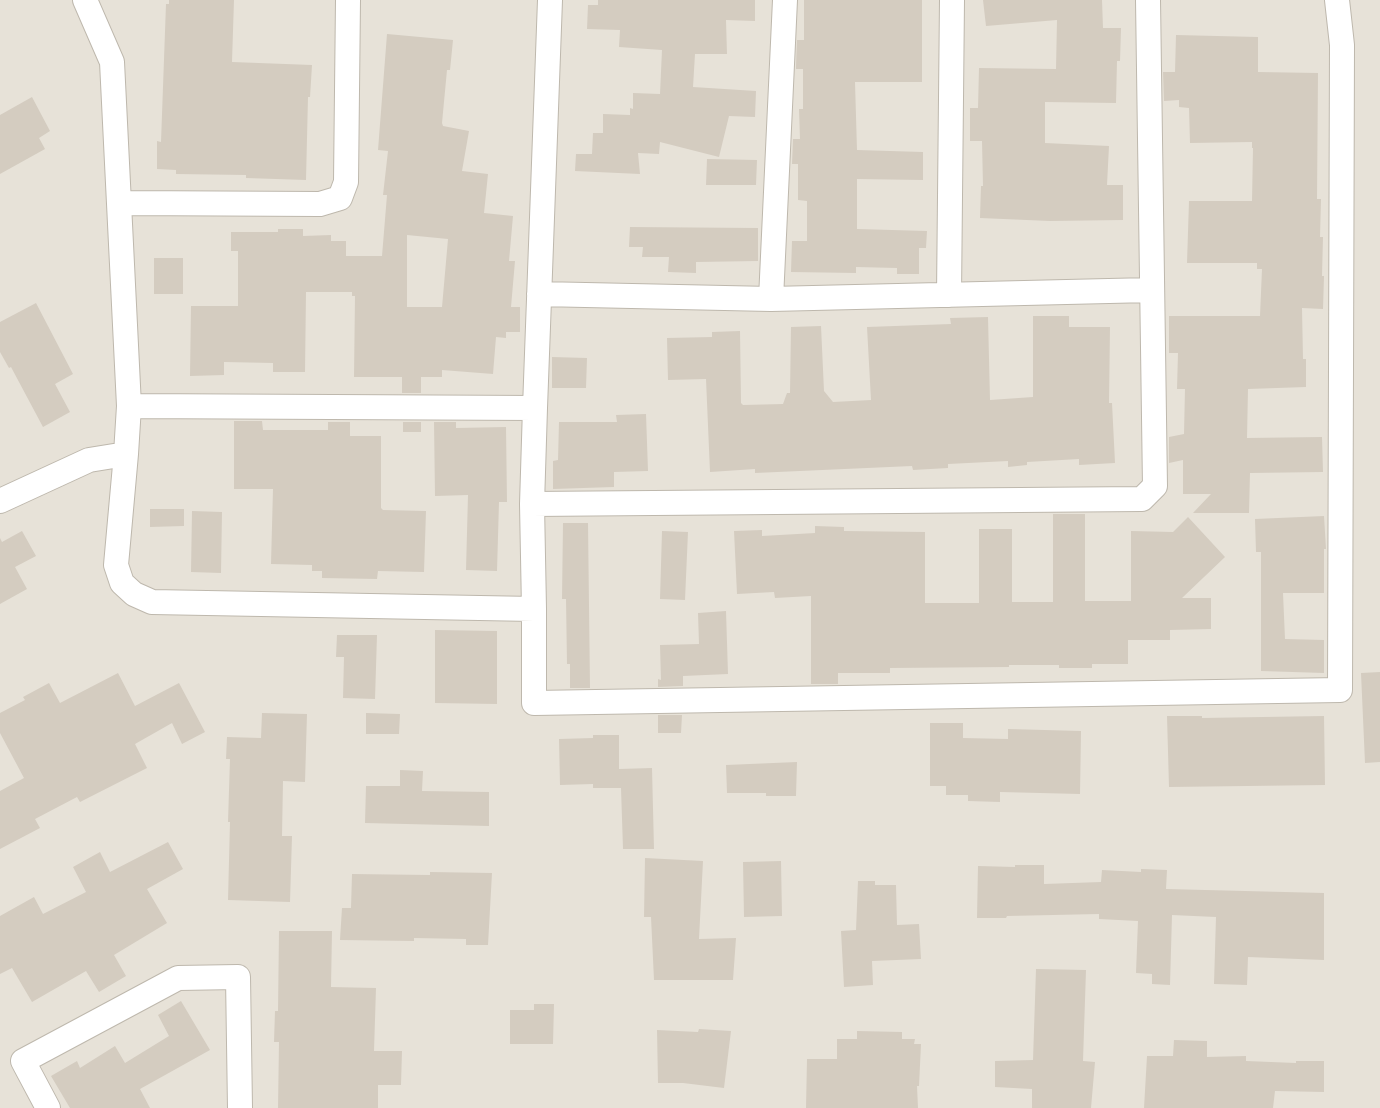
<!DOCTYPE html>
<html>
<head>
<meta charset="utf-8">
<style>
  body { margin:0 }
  canvas { display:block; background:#f3f0e9 }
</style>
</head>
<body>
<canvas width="1380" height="1108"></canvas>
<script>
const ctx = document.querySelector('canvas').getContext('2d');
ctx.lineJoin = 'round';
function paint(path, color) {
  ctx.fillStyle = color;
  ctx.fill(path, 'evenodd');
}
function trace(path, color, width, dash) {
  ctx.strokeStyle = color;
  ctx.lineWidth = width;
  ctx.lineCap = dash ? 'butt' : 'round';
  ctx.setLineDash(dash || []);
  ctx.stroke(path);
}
const residential = new Path2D(`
  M0,0H1380V1108H0Z`);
const building = new Path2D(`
  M169,0H234L232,62L312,65L310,97H308L306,180L246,178V175L176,174V170L157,169V141L161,142L166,4H169Z
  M598,0H755V21L726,20L727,54H695L693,87L756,91L755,117L729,116L719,157L660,142L659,154L638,153L640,174L575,171L576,154H592L593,133H603V114L630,115V108L633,109V93L660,94L662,50L619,47L620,30L587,29L588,5H598Z
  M804,0H922V82H855L857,150L923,152V180L857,179V229L927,231L926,248H919V274H897V268L856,267V273L791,272L792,241H807V201L798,200V164H792L793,139H800L799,109H803V69H796V66L797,40H804Z
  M983,0H1102L1103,28H1121L1120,61H1117L1116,103L1045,102V143L1109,146L1107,185H1123V220L1050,221L980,218L981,186H983L982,141H970V108H978L979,68L1056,69L1057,20L986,26Z
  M387,34L453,40L450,70H447L442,123L443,126L469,131L462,171L488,174L484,213L513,216L509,261H515L511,307H520V332H506V338L496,337L493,374L442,370V377H421V393H402V377H354L355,296H352V292H306L305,372H273V363L224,362V375L190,376L191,306H238V251H231V232H278V229H303V236L331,235V241H346V256H382L387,195H383L388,151L378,150ZM407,235L448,239L442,307H407Z
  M1176,35L1258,37V72L1318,73L1317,199H1321L1320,237H1323L1322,276H1324L1323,309L1302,308L1303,359H1306V387L1248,389L1247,438L1322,437L1323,472L1250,473L1249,513H1193L1211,494H1183V460L1169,463V437L1184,434L1185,389H1177L1178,353H1169V316H1260L1262,269H1257V263H1187L1189,201H1252L1253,148H1252V142L1190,143L1189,108L1179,107V100L1164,101L1163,72H1175Z
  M32,97L50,131L39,138L45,149L0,174V115Z
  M707,159L757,160L756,185H706Z
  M630,227L758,228V261L696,262V273L668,272L669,257H642L643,247H629Z
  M154,258H183V294H154Z
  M36,303L73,374L55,384L70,412L43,427L11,367L9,368L0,352V322Z
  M1033,316H1069V327H1110L1109,403H1112L1115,463L1079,465V459L1027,462V465L1008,467V461L948,464V468L913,470L912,466L755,473V469L710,472L706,379L668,380L667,338L712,337V332L740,331L741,403L743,405L783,404L787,393H790L791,327L821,326L824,391L833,402L871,400L867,327L951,324L950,318L988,317L990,400L1033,397Z
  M552,357L587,358L586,388H552Z
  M646,414L648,471L614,472V487L553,489V461L558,460L559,422H617L616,415Z
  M234,421H262L263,430H328V422H350V436H381V508L383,510L426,511L424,572L378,571L377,579L322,578V571H312V565L271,564L273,489H234Z
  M403,422H421V432H403Z
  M434,422H456V428L506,427L507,502H499L497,571L466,570L468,495L435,496Z
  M150,509H184V526L150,527Z
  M192,511L222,512L221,573L191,572Z
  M1053,514H1085V601H1131V531L1173,532L1188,517L1225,557L1182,598H1211V629L1170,630V640H1128V664H1092V668H1059V665H1009V667L890,668V673H838V684H811V596L775,598L774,592L737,594L734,531L762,530V536L815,533V526L844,527V531L925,532V603H979V529H1012V602H1053Z
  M1324,516L1326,549H1324V593H1283L1285,639L1324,640V673L1261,671V552H1256L1255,519Z
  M563,523H588L590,688H570V664H567L566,599H562Z
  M22,531L36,556L15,567L27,589L0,604V538L2,542Z
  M662,531L688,532L685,600L660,599Z
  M726,611L728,674L683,676V686L658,687V679L661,680L660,645L699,644L698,613Z
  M435,630L497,631V704L435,703Z
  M337,635H377L375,699L343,698L344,657H336Z
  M1380,672V762L1365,763L1361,673Z
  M118,673L135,706L179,683L205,732L182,744L172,723L135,744L147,768L80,802L77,797L35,819L40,828L0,849V791L24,778L0,733V713L25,700L23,697L49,683L60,703Z
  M262,713L307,714L305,782L283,781L282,836H292L290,902L228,900L230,822H228L230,759H226L227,737L261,738Z
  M366,713L400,714L399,734H366Z
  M658,715H682L681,733H658Z
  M1167,716H1202V718L1324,716L1325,785L1169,787Z
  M930,723H963V738L1008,739V729L1081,731L1080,794L1000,792V802L968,801V795H946V786H930Z
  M593,735H619V769L652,768L654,849H623L621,788H593V784L560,785L559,739L593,738Z
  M797,762L796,796H766V793H727L726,765Z
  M400,770L423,771L422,791L489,792V826L365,823L366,786H400Z
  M168,842L183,869L147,889L167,923L114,955L126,976L99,992L86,971L32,1002L12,968L0,974V916L34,897L43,914L86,892L73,867L100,852L110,872Z
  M645,858L703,861L699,939L736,938L733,980H654L651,917H644Z
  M781,861L782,916L744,917L743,862Z
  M1015,865H1044V884L1101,882L1102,870L1141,872V869L1167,870L1166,889L1324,893V960L1248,957L1247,985L1214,984L1216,917L1172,915L1170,985L1152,984V974L1136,973L1138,921L1099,919V914L1007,916L1006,918H977L978,866L1015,867Z
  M430,872L492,873L488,945H466V939L414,938V941L340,940L342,908H351L352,874L430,875Z
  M858,881H875V885H896L897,925L919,924L921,959L872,961L873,985L844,987L841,931L856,930Z
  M279,931H332L331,987L376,988L374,1051H402L401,1085H378V1108H278L279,1042H274L275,1011H278Z
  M1036,969L1086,970L1083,1061L1095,1062L1091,1108H1032V1089L995,1087V1061L1033,1060Z
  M181,1001L210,1050L140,1089L150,1108H70L51,1076L77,1061L80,1068L115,1046L125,1063L169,1036L158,1015Z
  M534,1004H554L553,1044H510V1010H534Z
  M699,1029L731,1031L724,1088L683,1083H658L657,1030L698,1032Z
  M857,1031L902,1032V1039H915L914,1044H921L919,1086H917L918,1108H806L807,1059H837V1039H857Z
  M1174,1040L1207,1041V1057L1246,1056V1061L1296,1063V1061H1324V1092L1275,1091L1273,1108H1144L1147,1056H1173Z`);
const minor = new Path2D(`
  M121,203L320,204L340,198L346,182L348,0
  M539,294L771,299L1151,290
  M949,295L952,0
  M771,299L785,0
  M535,408L550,0
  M126,454L116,565L122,583L134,594L152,602L534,609L532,504L535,408L129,406
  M0,501L89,460L126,454L129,406L112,62L85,0
  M532,504L1142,499L1155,486L1148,0
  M534,609V703L1340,690L1342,45L1337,0
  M48,1108L23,1061L178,978L238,977L240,1108`);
paint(residential, '#e7e2d8');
paint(building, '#d4ccc0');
trace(minor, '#beb8ad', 26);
trace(minor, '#fff', 24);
</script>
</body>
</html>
